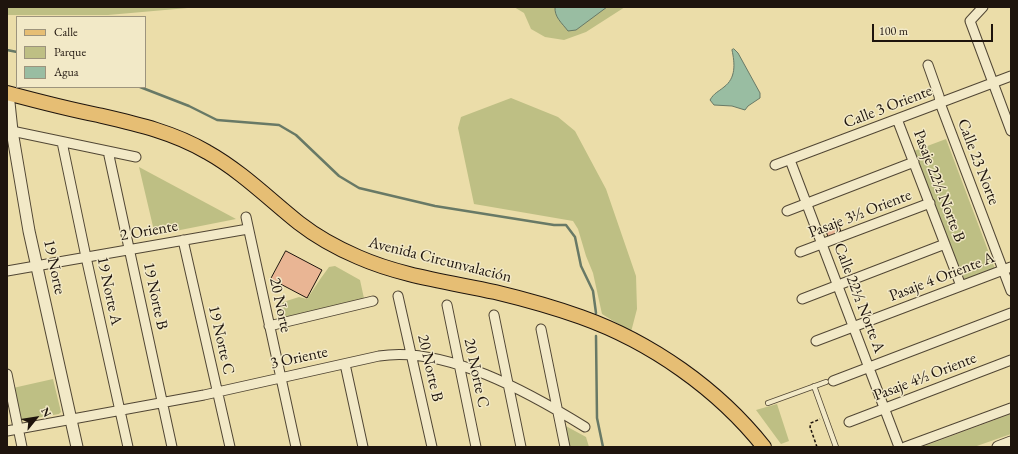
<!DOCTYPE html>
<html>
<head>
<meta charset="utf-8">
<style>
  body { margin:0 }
  #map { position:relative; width:1018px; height:454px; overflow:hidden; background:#ebdda9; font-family:"EB Garamond",serif }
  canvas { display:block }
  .frame { position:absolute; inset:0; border:8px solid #1e140d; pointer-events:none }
  .legend { position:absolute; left:16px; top:16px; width:130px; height:72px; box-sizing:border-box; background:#f2e9c7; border:1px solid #9d947d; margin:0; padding:5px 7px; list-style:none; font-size:12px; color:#1e140d }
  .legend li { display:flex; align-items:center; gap:8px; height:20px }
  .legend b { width:20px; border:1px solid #9d947d }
  .north { position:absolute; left:16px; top:398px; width:40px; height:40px; -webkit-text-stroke:3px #f2e9c7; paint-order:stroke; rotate:60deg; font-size:11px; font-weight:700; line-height:16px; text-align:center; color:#1e140d }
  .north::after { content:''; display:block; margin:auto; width:14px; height:18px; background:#1e140d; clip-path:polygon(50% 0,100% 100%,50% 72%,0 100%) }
  .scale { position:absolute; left:872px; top:24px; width:121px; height:18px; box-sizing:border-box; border:2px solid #1e140d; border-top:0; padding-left:5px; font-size:12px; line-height:14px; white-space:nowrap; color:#1e140d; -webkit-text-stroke:3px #f2e9c7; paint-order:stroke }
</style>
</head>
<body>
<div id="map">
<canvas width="1018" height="454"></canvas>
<div class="frame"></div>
<ul class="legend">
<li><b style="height:5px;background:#e6be74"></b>Calle</li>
<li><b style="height:11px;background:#bebf84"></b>Parque</li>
<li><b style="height:11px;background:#99bda2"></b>Agua</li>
</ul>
<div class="north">N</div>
<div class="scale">100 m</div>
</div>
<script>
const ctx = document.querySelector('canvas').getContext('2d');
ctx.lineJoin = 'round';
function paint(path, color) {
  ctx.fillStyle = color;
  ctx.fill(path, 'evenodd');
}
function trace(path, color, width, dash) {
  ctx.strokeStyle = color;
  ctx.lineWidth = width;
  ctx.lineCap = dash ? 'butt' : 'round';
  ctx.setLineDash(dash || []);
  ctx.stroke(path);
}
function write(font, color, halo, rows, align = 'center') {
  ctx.font = font + ' "EB Garamond",serif';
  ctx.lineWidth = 3;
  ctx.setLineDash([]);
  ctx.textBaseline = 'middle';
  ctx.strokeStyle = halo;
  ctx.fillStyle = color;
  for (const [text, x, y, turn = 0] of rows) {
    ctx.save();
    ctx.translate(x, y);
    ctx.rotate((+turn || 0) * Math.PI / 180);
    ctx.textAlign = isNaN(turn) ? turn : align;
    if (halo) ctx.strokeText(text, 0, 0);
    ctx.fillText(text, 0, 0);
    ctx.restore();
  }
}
const green = new Path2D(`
  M7,7H199L108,15H7Z
  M514,7H625L586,32L564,40L545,37L531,29L524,13Z
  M511,98L558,117L575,131L606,189L636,276L637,309L631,332L602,314L593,273L586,256L578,229L573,221L474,204L458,128L461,117Z
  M946,139L995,269L964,281L914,151Z
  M139,167L236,219L155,235Z
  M335,266L360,280L365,303L281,319L277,304L299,297L307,299L321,278L329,267Z
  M53,379L61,412L59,414L19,421L13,388Z
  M777,404L789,441L781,444L756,410Z
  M1011,414V434L974,447H922Z
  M564,425L586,437L589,447H569Z`);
const water = new Path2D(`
  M555,7H607L576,30L568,31C562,23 554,17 555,7Z
  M734,49L738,53L760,93V98L748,106L745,110L732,106L714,105L710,100C714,93 718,92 724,87C736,78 735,64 732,50Z`);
const stream = new Path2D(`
  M7,50L17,52
  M140,87L189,106L217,120L279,125L296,135L339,176L359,188L435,206L554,225H566L575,237L581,266L593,291L596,313
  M596,336L597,418L603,447`);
const building = new Path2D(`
  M838,223L841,232L828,237L825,228Z
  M286,251L322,270L307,298L271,279Z`);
const path = new Path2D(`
  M817,447L810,427L811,423L820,419`);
const service = new Path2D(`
  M814,386L836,447
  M768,403L826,382`);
const minor = new Path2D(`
  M983,7L970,21L1011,131
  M928,65L939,96L940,103L1011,291
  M897,119L961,286
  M7,130L136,157
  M62,142L86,257L128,447
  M108,151L172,447
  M790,160L899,447
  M775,165L1011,76
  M787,211L914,162
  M246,217L296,447
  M183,240L230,447
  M800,252L930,203
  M7,271L248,229
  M398,296L432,447
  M802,299L945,244
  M447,305L476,447
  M494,315L521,447
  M269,326L373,301
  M541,329L565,447
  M816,341L1011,267
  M345,364L363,447
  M7,374L22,447
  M833,381L1011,313
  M849,422L1011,360
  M7,431L204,395L379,356C445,345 530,393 585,427
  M905,447L1011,408`);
const tertiary = new Path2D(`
  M8,93L12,131L29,231L77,447
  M998,447L1011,442`);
const primary = new Path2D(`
  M7,93C37,101 68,109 98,115C137,124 173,132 207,152C241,171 269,199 299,223C317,237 337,248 358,257C401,276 449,282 495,292C524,299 553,307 581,317C651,342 718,389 764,447`);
const streetNames = [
  ["Calle 3 Oriente",888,107,-21],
  ["Calle 23 Norte",978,162,69],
  ["Pasaje 22½ Norte B",939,186,69],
  ["Pasaje 3½ Oriente",860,214,-21],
  ["2 Oriente",149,231,-10],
  ["Avenida Circunvalación",440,260,14],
  ["19 Norte",54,267,78],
  ["Pasaje 4 Oriente A",942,277,-21],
  ["19 Norte A",109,291,78],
  ["19 Norte B",155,296,78],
  ["Calle 22½ Norte A",859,298,69],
  ["20 Norte",280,305,78],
  ["19 Norte C",221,340,77],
  ["3 Oriente",299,358,-12],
  ["20 Norte B",430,368,77],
  ["20 Norte C",476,373,78],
  ["Pasaje 4½ Oriente",925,377,-21]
];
paint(green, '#bebf84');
paint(water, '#99bda2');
trace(water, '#687966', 1);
trace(stream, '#687966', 2.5);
paint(building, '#e9b594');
trace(building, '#1e140d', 1);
trace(service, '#514634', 6);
trace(minor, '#514634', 11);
trace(tertiary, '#514634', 13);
trace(primary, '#1e140d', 16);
trace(path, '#1e140d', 1.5, [3, 2]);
trace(service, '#f2e9c7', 4.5);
trace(minor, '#f2e9c7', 9);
trace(tertiary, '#f2e9c7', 11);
trace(primary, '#e6be74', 14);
write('16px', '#1e140d', '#f2e9c7', streetNames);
</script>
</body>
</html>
